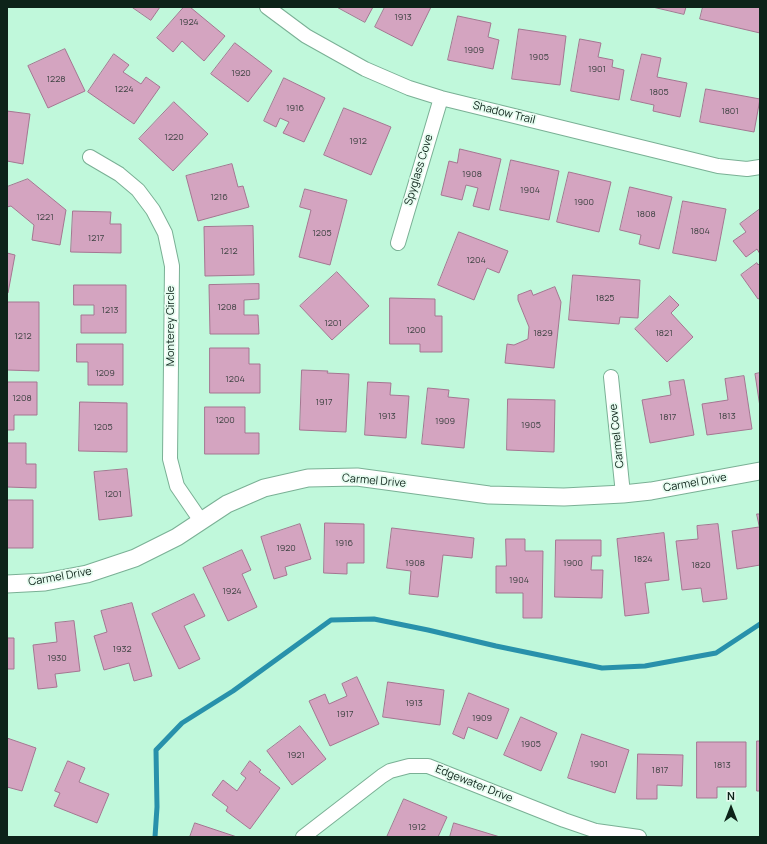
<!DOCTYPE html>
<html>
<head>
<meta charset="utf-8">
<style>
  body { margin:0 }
  #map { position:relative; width:767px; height:844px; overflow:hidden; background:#c0f8db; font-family:Manrope,sans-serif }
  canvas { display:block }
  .frame { position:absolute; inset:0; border:8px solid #0d2319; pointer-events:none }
  .north { position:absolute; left:711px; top:788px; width:40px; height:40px; -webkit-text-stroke:3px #e6fcf0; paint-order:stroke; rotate:0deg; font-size:11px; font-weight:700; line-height:16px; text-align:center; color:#0d2319 }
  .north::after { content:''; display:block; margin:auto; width:14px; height:18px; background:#0d2319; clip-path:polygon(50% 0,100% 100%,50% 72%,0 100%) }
</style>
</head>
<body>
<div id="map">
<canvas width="767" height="844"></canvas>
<div class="frame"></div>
<div class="north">N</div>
</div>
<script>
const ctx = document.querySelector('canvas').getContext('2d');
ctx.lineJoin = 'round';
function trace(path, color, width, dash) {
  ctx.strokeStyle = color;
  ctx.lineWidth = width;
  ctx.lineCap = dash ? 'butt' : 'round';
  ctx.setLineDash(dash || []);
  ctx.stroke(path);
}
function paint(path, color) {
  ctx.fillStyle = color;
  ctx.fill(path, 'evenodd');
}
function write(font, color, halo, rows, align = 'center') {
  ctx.font = font + ' Manrope,sans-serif';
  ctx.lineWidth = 3.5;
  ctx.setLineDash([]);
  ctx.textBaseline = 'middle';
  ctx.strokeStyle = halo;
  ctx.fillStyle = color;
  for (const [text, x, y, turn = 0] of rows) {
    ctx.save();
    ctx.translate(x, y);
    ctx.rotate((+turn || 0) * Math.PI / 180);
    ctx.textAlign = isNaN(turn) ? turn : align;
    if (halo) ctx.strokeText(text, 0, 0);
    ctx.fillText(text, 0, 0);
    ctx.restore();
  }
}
const stream = new Path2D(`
  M155,837L157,807L156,750L182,723L233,691L331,620L374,619L428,630L496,646L602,668L645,666L716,653L760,624`);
const building = new Path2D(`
  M132,7H160L151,20Z
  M184,7H190L225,36L204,61L182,41L173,52L157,38Z
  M337,7H373L365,22Z
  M385,7H431L412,46L375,27Z
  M653,7H686L684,14Z
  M703,7H760V33L700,19Z
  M458,16L491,23L488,37L499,40L493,69L448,60Z
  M519,29L566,36L560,85L512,79Z
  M580,39L601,43L598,57L613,60L612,67L624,70L619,100L571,91Z
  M235,43L272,71L248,102L211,74Z
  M65,49L85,91L48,108L28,66Z
  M114,54L129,65L123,72L141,84L146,77L160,87L134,124L88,92Z
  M642,54L661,58L657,77L687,83L680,117L653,111L654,105L631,100Z
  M284,78L325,98L304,142L283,133L289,122L280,118L276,127L264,121Z
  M706,89L760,99L754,132L700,122Z
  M174,102L208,134L173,171L139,139Z
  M344,108L391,127L371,175L324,155Z
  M7,111L30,114L23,164L7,161Z
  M460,149L501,159L489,210L473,206L478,188L466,185L462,200L441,195L449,161L457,163Z
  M511,160L559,171L549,220L500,210Z
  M232,164L238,187L243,186L249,207L198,221L186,176Z
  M569,172L611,182L599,232L557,222Z
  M28,179L66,210L60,245L32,240L34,225L11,206L7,207V187Z
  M630,187L672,197L659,249L639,244L641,235L620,230Z
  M305,189L347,200L330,265L299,257L311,210L300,207Z
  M683,201L726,209L716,261L673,253Z
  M760,209V254L757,249L746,257L733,241L746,232L740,224Z
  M73,211L111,212L110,224H121V253L71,252Z
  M253,226L254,275L205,276L204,227Z
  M459,232L508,251L499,273L487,268L474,300L438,285Z
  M7,253L15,255L8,293L7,292Z
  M757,263L758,265L760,263V298L758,299L741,275Z
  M337,272L369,306L332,340L300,306Z
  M573,275L640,280L638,318L620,317L619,324L569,320Z
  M259,284V299L244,300V315H258L259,334H210L209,285Z
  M74,285H126V333H81V315H94V305H74Z
  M555,287L561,302L554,368L505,363L507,344L514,345L528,339L529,327L518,300V295L531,290L533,295Z
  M670,296L679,305L671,313L693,337L667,362L635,329Z
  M390,298L435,299V316H442V352H420V344H390Z
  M7,302H39V371L7,370Z
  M77,344H123V385H88V362H77Z
  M210,348H249V364H260V393H210Z
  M302,370L328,371L327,373L349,374L346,432L300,430Z
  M760,373V407L755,374Z
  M744,376L752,429L707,435L702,404L728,400L725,379Z
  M684,380L694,435L650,443L642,400L671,395L669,382Z
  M7,382H37V415H14V430H7Z
  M368,382L391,383L390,395L409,396L406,438L365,435Z
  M428,388L449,390L448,397L469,399L464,448L422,444Z
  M508,399L555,400L554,452L507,450Z
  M80,402L127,403V452L79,451Z
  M205,407H245V433H259V454H205Z
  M7,443H26V464H36V488L7,487Z
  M127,469L132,516L99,520L94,472Z
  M7,500H33V548H7Z
  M757,514H760V565L737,569L732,531L759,527Z
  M325,523L364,524V563H347V574L324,573Z
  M300,524L311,559L285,567L287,575L274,579L261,537Z
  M718,524L727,599L703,602L701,588L682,590L676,541L698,539L697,526Z
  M392,528L474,538L472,558L443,555L438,597L409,594L411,571L387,568Z
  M664,533L669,580L645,583L649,613L625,616L617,539Z
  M506,539H525V551H543L542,618H523V593H496V566H506Z
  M556,540H601V556H592L591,570H603L602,598L555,597Z
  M242,550L251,570L242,574L257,607L228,621L203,568Z
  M194,594L205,616L184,626L200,659L179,669L152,614Z
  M132,603L152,676L134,681L129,663L104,670L94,636L107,632L101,611Z
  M74,621L80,671L55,674L57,687L38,689L33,645L57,642L55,623Z
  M7,638H14V669H7Z
  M357,677L379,724L330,746L309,701L325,694L329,704L347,696L342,684Z
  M388,682L444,690L440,725L383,717Z
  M469,693L509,709L497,739L468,727L464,739L453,734Z
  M521,717L557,733L541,771L504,755Z
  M300,726L326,759L292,785L267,751Z
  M582,734L629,750L615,793L568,778Z
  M7,738L36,748L22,791L7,787Z
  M757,741H760V791H757Z
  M697,742H746V787H717V798H697Z
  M638,754L683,755L682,786L657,785V799H637Z
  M68,761L85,768L79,782L109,794L97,823L54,806L60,793L55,791Z
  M250,761L261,770L259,772L280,788L250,829L226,811L228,807L212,795L223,780L237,791L246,778L241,774Z
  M404,799L447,817L438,837H387Z
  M195,823L237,837H190Z
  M454,823L500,837H450Z`);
const minor = new Path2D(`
  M267,7L306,36L365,69L409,88L441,98L718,166L747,169L760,167
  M90,157L119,174L138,190L153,210L165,233L172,266L170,459L177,486L201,521
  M398,243L441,98
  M611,377L623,494
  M303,837L382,776L390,771L409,766H428L564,820L596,831L639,837`);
const tertiary = new Path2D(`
  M7,584L45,582L87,574L135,558L177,537L227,504L264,488L308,478L357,477L489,495L564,497L623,494L651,491L760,471`);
const numberNames = [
  ["1913",403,17],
  ["1924",189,22],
  ["1909",474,50],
  ["1905",539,57],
  ["1901",597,69],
  ["1920",241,73],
  ["1228",56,79],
  ["1224",124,89],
  ["1805",659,92],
  ["1916",295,108],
  ["1801",730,111],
  ["1220",174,137],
  ["1912",358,141],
  ["1908",472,174],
  ["1904",530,190],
  ["1216",219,197],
  ["1900",584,202],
  ["1808",646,214],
  ["1221",45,217],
  ["1804",700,231],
  ["1205",322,233],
  ["1217",96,238],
  ["1212",229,251],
  ["1204",476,260],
  ["1825",605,298],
  ["1208",227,307],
  ["1213",110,310],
  ["1201",333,323],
  ["1200",416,330],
  ["1829",543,333],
  ["1821",664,333],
  ["1212",23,336],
  ["1209",105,373],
  ["1204",235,379],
  ["1208",22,398],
  ["1917",324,402],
  ["1913",387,416],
  ["1813",727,416],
  ["1817",668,417],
  ["1200",225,420],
  ["1909",445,421],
  ["1905",531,425],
  ["1205",103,427],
  ["1201",113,494],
  ["1916",344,543],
  ["1920",286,548],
  ["1824",643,559],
  ["1908",415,563],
  ["1900",573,563],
  ["1820",701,565],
  ["1904",519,580],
  ["1924",232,591],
  ["1932",122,649],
  ["1930",57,658],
  ["1913",414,703],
  ["1917",345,714],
  ["1909",482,718],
  ["1905",531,744],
  ["1921",296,755],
  ["1901",599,764],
  ["1813",722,765],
  ["1817",660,770],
  ["1912",417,827]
];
const streetNames = [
  ["Shadow Trail",504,113,14],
  ["Spyglass Cove",419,170,-73],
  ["Monterey Circle",171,326,-90],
  ["Carmel Cove",617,436,-96],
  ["Carmel Drive",374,481,5],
  ["Carmel Drive",695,483,-10],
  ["Carmel Drive",60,577,-10],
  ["Edgewater Drive",474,784,22]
];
trace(stream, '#2891ab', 5);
paint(building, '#d4a4c0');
trace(building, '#a47691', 1);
trace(minor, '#7ab095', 16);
trace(tertiary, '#7ab095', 19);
trace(minor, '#fff', 14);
trace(tertiary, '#fff', 17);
write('9px', '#3f4343', null, numberNames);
write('11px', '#0d2319', '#e6fcf0', streetNames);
</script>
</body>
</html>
